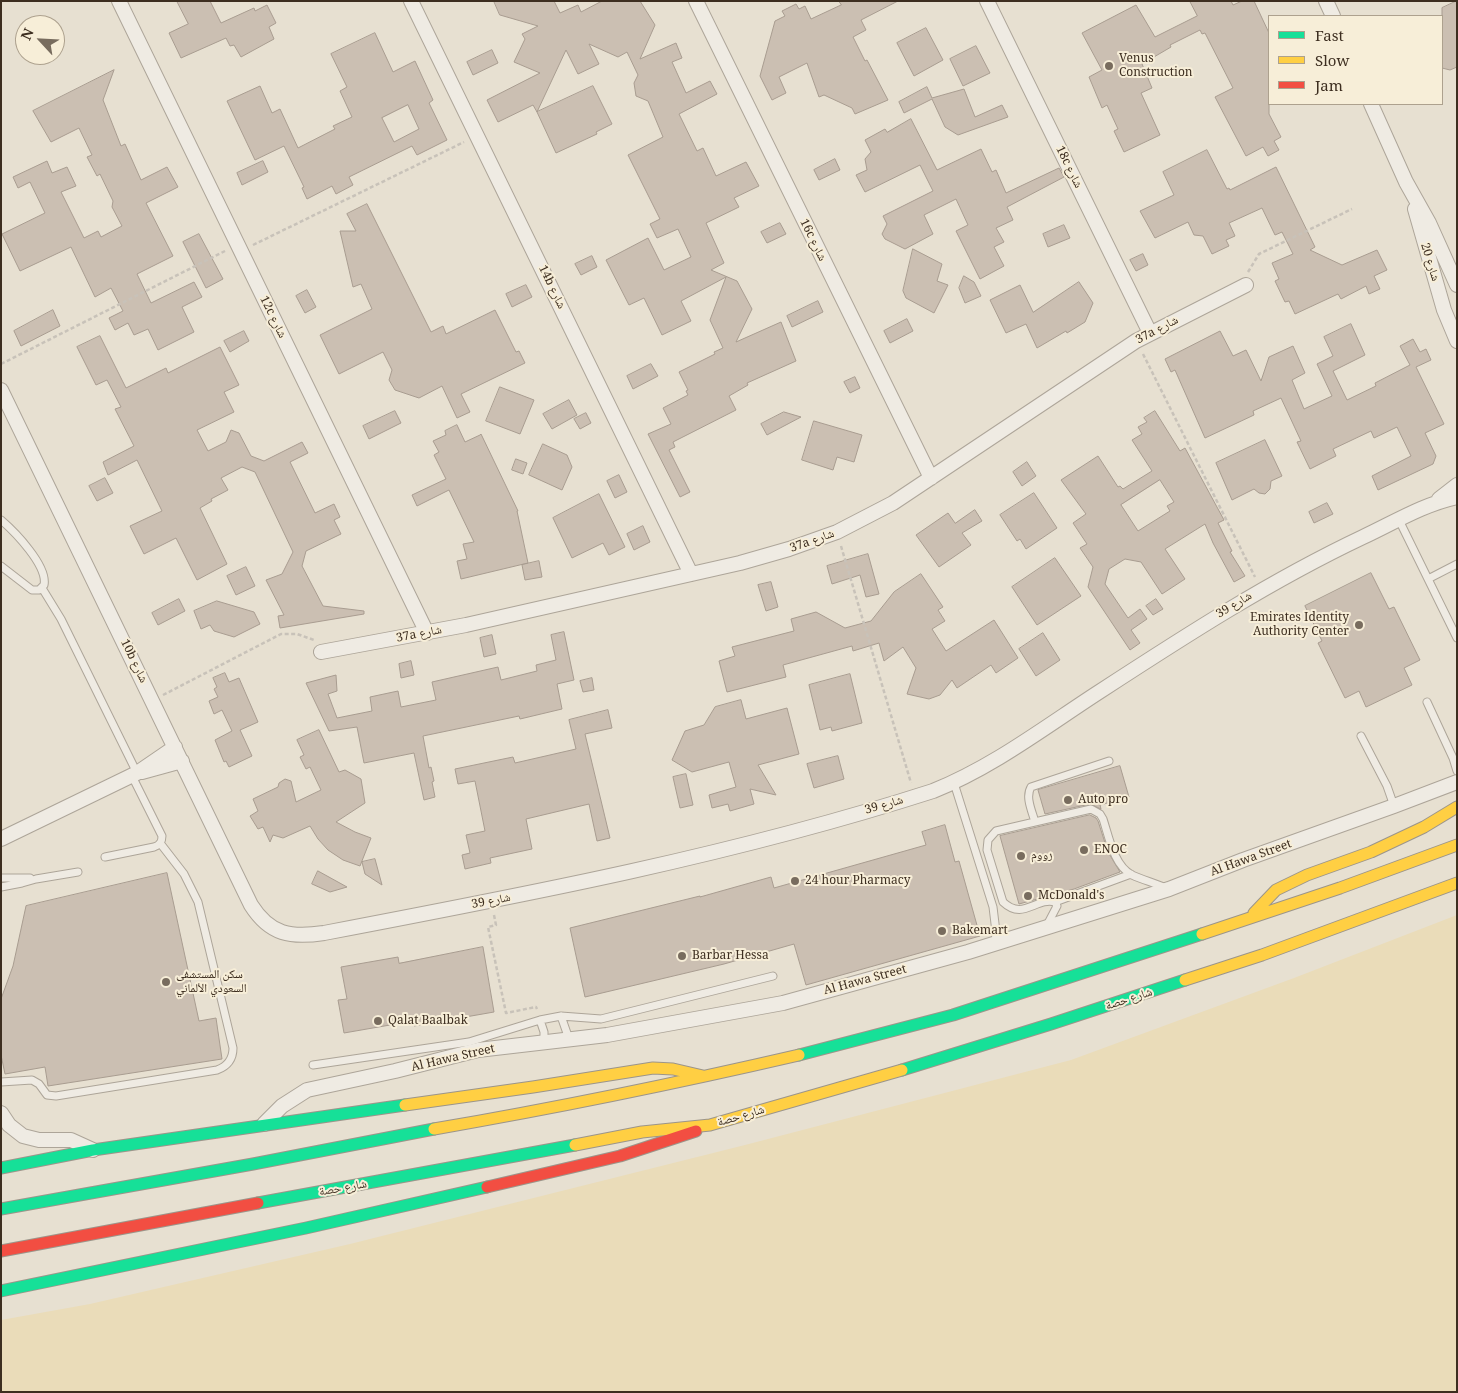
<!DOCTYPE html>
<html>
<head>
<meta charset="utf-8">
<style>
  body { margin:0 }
  #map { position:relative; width:1458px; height:1393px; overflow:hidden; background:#e7e0d1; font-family:"Noto Serif",serif }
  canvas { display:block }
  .frame { position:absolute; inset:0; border:2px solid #3d2e20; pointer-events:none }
  .legend { position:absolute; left:1268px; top:15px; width:175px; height:90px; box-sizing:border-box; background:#f7eed8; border:1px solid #ada18e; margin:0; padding:6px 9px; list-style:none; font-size:15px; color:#3d2e20 }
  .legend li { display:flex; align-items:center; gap:10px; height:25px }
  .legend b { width:25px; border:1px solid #ada18e }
  .north { position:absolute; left:15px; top:15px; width:50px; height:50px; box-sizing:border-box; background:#f7eed8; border:1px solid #ada18e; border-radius:50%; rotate:295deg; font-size:14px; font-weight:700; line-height:20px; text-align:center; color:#3d2e20 }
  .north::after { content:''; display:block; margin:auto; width:18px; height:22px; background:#786c5e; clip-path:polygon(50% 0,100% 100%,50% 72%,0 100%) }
</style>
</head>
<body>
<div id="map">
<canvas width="1458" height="1393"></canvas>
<div class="frame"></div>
<ul class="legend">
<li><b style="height:6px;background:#16e098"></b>Fast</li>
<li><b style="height:6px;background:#ffcf43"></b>Slow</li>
<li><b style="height:6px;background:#f24e42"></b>Jam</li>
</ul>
<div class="north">N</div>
</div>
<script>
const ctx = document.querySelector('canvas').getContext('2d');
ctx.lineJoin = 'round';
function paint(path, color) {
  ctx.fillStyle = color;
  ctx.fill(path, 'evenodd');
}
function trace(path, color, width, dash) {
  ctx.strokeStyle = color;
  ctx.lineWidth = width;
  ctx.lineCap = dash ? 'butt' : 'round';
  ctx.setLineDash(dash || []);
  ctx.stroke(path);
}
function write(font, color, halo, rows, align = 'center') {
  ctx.font = font + ' "Noto Serif","Noto Naskh Arabic",serif';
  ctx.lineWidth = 4;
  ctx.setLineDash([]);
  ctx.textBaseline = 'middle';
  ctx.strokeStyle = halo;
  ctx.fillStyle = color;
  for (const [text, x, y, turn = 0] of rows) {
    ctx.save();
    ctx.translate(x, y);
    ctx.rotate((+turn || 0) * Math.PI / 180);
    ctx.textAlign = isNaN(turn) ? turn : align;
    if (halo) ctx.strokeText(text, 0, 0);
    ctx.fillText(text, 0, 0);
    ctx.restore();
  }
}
const sand = new Path2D(`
  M1457,915V1392H1V1320L90,1304L350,1244L745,1145L1071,1060L1294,978Z`);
const building = new Path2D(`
  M177,1H210L221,23L254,8L255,11L267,5L276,23L269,27L274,39L241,57L234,45L230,46L226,38L181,58L169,33L188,24Z
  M494,1H554L560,13L578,5L581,12L602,1H640L655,25L640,59L676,43L682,58L672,62L686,93L710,81L717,94L679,114L697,151L703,148L716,176L746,162L759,186L734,198L739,207L706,223L724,263L711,270L737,281L752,309L736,342L781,322L796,361L747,383L748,385L729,396L736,410L673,442L675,447L669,450L690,492L680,497L648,434L671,424L663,408L688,395L686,391L688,390L679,372L715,354L714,352L723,348L710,320L726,277L681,301L691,321L662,335L644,298L629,305L606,260L648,238L664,270L691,257L678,229L657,238L650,224L660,219L628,155L663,137L648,101L636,96L634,83L638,75L627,52L618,57L589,44L599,64L578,74L566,50L537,112L533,105L498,122L487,100L540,73L514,62L525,39L522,34L538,26L500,15Z
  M839,1H898L861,20L866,30L853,37L865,61L867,60L888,100L855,114L852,108L824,95L819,97L807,63L779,77L786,93L772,100L760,76L775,21L785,16L782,11L796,4L799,9L805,6L811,19L841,5Z
  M1190,1H1231L1233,5L1242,1H1254L1269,33V114L1281,137L1274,141L1279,150L1268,156L1263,147L1246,156L1215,97L1233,88L1205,33L1202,34L1200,30L1170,45L1171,47L1142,64L1152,88L1141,93L1160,135L1124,152L1114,131L1118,129L1107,105L1102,108L1089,77L1102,70L1082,33L1136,5L1155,37L1197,16Z
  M1457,1V67L1450,70L1442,68V8Z
  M926,28L943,60L914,76L897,43Z
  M375,33L393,72L415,61L433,100L429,103L447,140L417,155L412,146L349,177L353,185L336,194L332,186L307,199L302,188L304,187L284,146L255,160L227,101L260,86L272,113L280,109L298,148L335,129L333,126L352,117L340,91L347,87L331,54ZM408,105L419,129L394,142L382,118Z
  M976,46L990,73L963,86L950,59Z
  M492,50L498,63L473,75L467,62Z
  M114,70L103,100L121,146L125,144L141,180L167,167L178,187L146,203L173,256L137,274L151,303L194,282L202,297L182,307L194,332L158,350L148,329L134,335L128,323L115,330L109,318L123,311L111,288L95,297L71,247L20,271L2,234L45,213L30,182L18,188L13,177L47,161L52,173L67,167L76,186L61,192L84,238L98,231L101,237L122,226L112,207L113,201L100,174L97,176L87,157L92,155L79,128L51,142L33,111Z
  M593,86L612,124L596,132L597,134L556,153L537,112Z
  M927,87L932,98L964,89L975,117L1002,105L1008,117L958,135L945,127L932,99L904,113L899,102Z
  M911,119L937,170L981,149L992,172L996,170L1006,193L1059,168L1064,177L1007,207L1013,220L996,228L1004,242L994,247L1004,266L980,279L956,231L968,225L956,199L924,215L933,234L905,249L885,239L882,234L887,224L883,216L933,191L920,165L865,192L856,175L867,170L865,159L871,152L865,140L885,129L887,132Z
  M1207,150L1227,189L1229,188L1230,190L1276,167L1315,247L1310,250L1342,265L1377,250L1387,270L1374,276L1380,289L1369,294L1366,286L1341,299L1338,294L1295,314L1289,301L1285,302L1275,281L1279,279L1272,263L1293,254L1282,232L1275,235L1262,208L1229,223L1235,236L1226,240L1229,246L1212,254L1203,236L1194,235L1188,222L1155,238L1140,211L1174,195L1163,172Z
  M835,159L840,170L819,180L814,170Z
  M263,161L268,172L242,185L237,173Z
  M367,204L431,332L443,326L446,334L495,310L516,352L519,351L525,363L461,394L470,412L457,418L442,386L419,398L395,390L389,380L392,370L383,352L339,374L320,335L372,309L361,284L353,287L340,231H356L347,214Z
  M780,223L786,234L767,243L761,232Z
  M1064,225L1070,238L1048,247L1043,234Z
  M199,234L223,279L206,288L183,242Z
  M913,249L942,264L937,281L948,285L934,313L906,298L903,291Z
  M1143,254L1148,265L1136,271L1130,260Z
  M592,256L597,267L581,275L575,264Z
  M964,276L974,282L981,296L965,303L959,288Z
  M1079,282L1093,303L1085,322L1067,333L1066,331L1037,348L1026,324L1006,333L990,300L1020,285L1033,312Z
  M526,285L532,297L512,307L506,294Z
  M307,290L316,307L305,313L296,296Z
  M818,301L823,312L792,327L787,316Z
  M53,310L60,326L21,346L14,331Z
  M907,319L913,331L890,343L884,331Z
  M1351,324L1365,355L1333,371L1347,400L1376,386L1375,383L1410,365L1400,346L1413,339L1420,352L1426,349L1431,360L1416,367L1444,424L1425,433L1436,456L1433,464L1378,490L1372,476L1411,456L1397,427L1374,438L1371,431L1333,449L1336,456L1310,469L1297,442L1301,441L1281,398L1253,411L1254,415L1205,438L1175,370L1171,372L1165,359L1220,331L1233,356L1246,350L1261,381L1269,357L1293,346L1305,373L1292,380L1304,409L1332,396L1317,364L1333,356L1324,337Z
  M244,331L249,341L230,352L224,341Z
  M100,336L126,388L166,368L168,373L220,347L239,385L224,392L234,412L197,430L208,451L226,442L231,430L239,433L251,456L264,461L302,442L308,453L290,462L315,513L334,504L340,517L334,520L341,534L306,551L302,566L323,606L364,611V614L280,628L278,616L284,615L266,580L282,574L293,552L255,472L242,467L221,478L228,490L211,499L212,501L200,508L227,564L197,580L176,538L144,554L130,526L162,511L137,460L108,475L103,462L134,446L115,409L121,407L107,380L96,385L77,347Z
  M651,364L658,376L633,389L627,376Z
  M855,377L860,388L850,393L844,382Z
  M500,387L534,400L520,434L486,421Z
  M569,400L577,415L552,429L543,414Z
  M395,411L401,423L369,439L363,426Z
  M1155,411L1180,451L1185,448L1224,520L1218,523L1232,551L1230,552L1245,576L1234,582L1213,543L1205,524L1165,549L1185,579L1162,594L1141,562L1125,559L1109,569L1105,584L1128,618L1140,609L1147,619L1131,630L1140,643L1130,650L1088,587L1093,567L1080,548L1087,544L1073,523L1086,514L1061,480L1098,456L1118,487L1120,486L1123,489L1152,471L1132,440L1142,434L1138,427L1147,422L1144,418ZM1160,480L1174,502L1167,506L1170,511L1138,531L1121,505Z
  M784,412L801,417L767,435L761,424Z
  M586,413L591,423L580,429L574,419Z
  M814,421L862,435L854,462L837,457L833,470L802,460Z
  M457,425L465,442L480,435L481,434L518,511H517L528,563L461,579L457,561L467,559L463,544L474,542L449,490L417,506L412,495L446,479L434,455L439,452L433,441L446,435L445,431Z
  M1265,440L1282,476L1271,481L1270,489L1265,494L1259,493L1254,489L1232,500L1216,463Z
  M543,444L567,455L572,467L562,490L529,475Z
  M516,459L527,463L523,474L512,470Z
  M1027,462L1036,476L1022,486L1013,472Z
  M619,475L627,492L615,498L607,481Z
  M105,478L113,493L97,501L89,486Z
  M1034,493L1057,528L1026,549L1020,539L1017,541L1000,515Z
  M599,494L625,547L609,555L603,543L572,558L553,518Z
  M1327,503L1333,514L1314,523L1309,512Z
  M975,510L982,521L962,533L971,545L939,567L916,535L948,513L955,523Z
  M643,526L650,542L634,550L627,534Z
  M868,554L879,594L866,597L860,575L832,584L827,566Z
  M1055,558L1081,596L1037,625L1012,587Z
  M539,561L542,577L525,580L522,565Z
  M246,567L255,586L236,595L227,576Z
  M1371,573L1389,609L1394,607L1420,660L1404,668L1412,685L1366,707L1359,691L1345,698L1318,643L1322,641L1305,606Z
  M921,574L943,607L938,610L945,621L932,629L946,651L994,620L1018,658L996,673L991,665L957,688L952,680L940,695L929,699L907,694L916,668L903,647L884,661L879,643L853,651L852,646L783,665L786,677L727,692L719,661L735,656L732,647L794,631L791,619L816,612L845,628L871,621L894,592Z
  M771,582L778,607L766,611L758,585Z
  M179,599L185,611L158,625L152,613Z
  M1156,599L1163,609L1153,615L1146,606Z
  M217,601L254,612L260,624L234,637L214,631L210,625L201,629L194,611Z
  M564,632L574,680L557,684L562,709L520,719L519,716L423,736L429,768L431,767L434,781L432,782L435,797L424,800L414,753L364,763L357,727L329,731L306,683L336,675L337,691L328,694L337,718L372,711L370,697L398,691L401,707L436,700L432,682L498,667L501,680L537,671L536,665L556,660L551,635Z
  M1043,633L1060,660L1036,676L1019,649Z
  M492,635L496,654L484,657L480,638Z
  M411,661L414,675L401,678L399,664Z
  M225,673L229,682L239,678L258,722L240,730L252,756L229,767L226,761L224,762L215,740L232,731L222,710L214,714L209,701L218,697L214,689L217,687L213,678Z
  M850,674L862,723L832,731L831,727L820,730L809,685Z
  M592,678L594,690L583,692L580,681Z
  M741,700L746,719L787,708L799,754L758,765L776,795L750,789L754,804L730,811L728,804L712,808L709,795L736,787L729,762L692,772L672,760L685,731L704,725L715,707Z
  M608,710L612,728L585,734L610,838L597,841L589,804L526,819L532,849L490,858L491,863L465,869L462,855L470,853L466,835L485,831L475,781L458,784L455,769L513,757L515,763L576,749L569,720Z
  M319,730L339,772L345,770L361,779L365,803L336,822L355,832L371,838L360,866L343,860L328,850L318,839L310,826L283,838L273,835L270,842L263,827L258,829L250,816L258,811L253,799L278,787L279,783L285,779L291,781L296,802L321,790L310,767L306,769L300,757L304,755L297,740Z
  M838,756L844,779L814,788L807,764Z
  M1120,766L1129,797L1100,805L1101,809L1090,804L1045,814L1038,790Z
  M686,774L693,805L680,808L673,777Z
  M1090,815L1096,818L1098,821L1108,852L1120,872L1074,889L1019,904L1000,836Z
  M945,825L955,862L959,861L980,936L806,985L794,944L724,964L585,997L570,928L700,896V897L771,877L774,888L926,845L922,832Z
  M375,859L382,885L365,874L362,862Z
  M318,871L347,887L330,892L312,884Z
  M167,873L199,1021L216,1018L222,1059L48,1086L45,1067L5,1074L1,1055V999L13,966L26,906Z
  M483,947L494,1012L414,1026L413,1021L344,1033L338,1000L347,999L341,967L398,957L399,963Z`);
const path = new Path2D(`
  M253,245L464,142
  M1248,272L1259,254L1352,209
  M1143,354L1255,577
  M1,364L225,251
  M841,546L911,783
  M163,695L281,634H297L314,640
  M494,915L496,925L488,927L506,1013L536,1007L537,1009`);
const lane = new Path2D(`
  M1,520C15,532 48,566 44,585L39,590H32L1,566
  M1399,520L1457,638
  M1428,579L1457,564
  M42,588L61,619L137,773
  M1427,702L1453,758L1457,771
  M1361,736L1387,786L1394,806
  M954,783L993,907L996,932L995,944
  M1035,822C1032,811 1025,797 1031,787L1109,761
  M105,857L154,847C160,845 162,842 162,836L132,776
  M1,878H30
  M1,887L22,883L36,879L78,872
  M1055,902L1131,874
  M1046,927L1057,906L1055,902C1036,897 1023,921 1003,902L987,850L988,840L996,831L1091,809L1100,814L1103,819C1109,837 1114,866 1132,875C1143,880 1155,883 1166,888
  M561,1016L569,1039
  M540,1020L544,1032V1042
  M313,1065L469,1042L540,1020L561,1016L601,1019L773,976
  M1,1082L32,1080L39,1084L47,1095L56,1096L217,1070C228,1066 233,1059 233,1048L198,902L184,874L160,843`);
const street = new Path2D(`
  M119,1L427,633
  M411,1L691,574
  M696,1L931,478
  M987,1L1150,333
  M1326,1L1333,16
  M1371,104L1406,182L1429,223L1457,285
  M1415,209L1444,310L1457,341
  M1,390L251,905C270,935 291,938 324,933C529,894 734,855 933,791C993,767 1045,727 1099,692C1185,636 1270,581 1363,537C1393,523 1424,504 1457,497
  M1439,499L1457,485
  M321,652L466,625L740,563L789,549L837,532L893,503L1136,341L1246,285
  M142,772L182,761
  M1,839L137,773L175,747
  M1,1113L9,1125L23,1136L39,1140H71L93,1150
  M264,1124L282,1106L307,1090L395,1071L478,1050L607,1035L783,1003L968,952L1169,889L1243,860L1394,806L1457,782`);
const fast = new Path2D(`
  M799,1055L953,1015L1202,934
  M902,1070L1051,1024L1185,980
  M1,1168L93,1150L405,1105
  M258,1203L575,1145
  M1,1209L253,1164L434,1129
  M1,1291L306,1228L487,1187`);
const slow = new Path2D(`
  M1254,913L1276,890L1307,875L1371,852L1424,827L1457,807
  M1202,934L1340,888L1457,845
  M1185,980L1262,955L1457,883
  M405,1105L533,1087L653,1068L673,1069L703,1076
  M434,1129C556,1108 678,1083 799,1055
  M575,1145L642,1132L710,1125L902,1070`);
const jam = new Path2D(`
  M487,1187L620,1156L696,1131
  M1,1251L258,1203`);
const markers = [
  [1109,66,5,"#786c5e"],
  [1359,625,5,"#786c5e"],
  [1068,800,5,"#786c5e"],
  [1084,850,5,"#786c5e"],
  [1021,856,5,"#786c5e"],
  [795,881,5,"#786c5e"],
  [1028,896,5,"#786c5e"],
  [942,931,5,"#786c5e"],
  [682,956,5,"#786c5e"],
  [166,982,5,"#786c5e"],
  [378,1021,5,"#786c5e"]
];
const poiNames = [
  ["Venus",1119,59],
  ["Construction",1119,73],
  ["Emirates Identity",1349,618,"right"],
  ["Authority Center",1349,632,"right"],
  ["Auto pro",1078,800],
  ["ENOC",1094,850],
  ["زووم",1031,856],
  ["24 hour Pharmacy",805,881],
  ["McDonald's",1038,896],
  ["Bakemart",952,931],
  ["Barbar Hessa",692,956],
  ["سكن المستشفى",176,975],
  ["السعودي الألماني",176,989],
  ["Qalat Baalbak",388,1021]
];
const streetNames = [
  ["18c شارع",1069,167,64],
  ["16c شارع",813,240,64],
  ["شارع 20",1430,262,73],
  ["14b شارع",552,287,64],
  ["12c شارع",273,317,64],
  ["37a شارع",1157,330,-28],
  ["37a شارع",812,541,-20],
  ["شارع 39",1234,605,-31],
  ["37a شارع",419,634,-11],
  ["10b شارع",134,661,64],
  ["شارع 39",884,805,-16],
  ["Al Hawa Street",1251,858,-20],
  ["شارع 39",491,901,-11],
  ["Al Hawa Street",865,980,-15],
  ["شارع حصة",1129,999,-18],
  ["Al Hawa Street",453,1058,-13],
  ["شارع حصة",741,1116,-16],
  ["شارع حصة",343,1188,-10]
];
paint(sand, '#eadcb9');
paint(building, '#cbbfb2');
trace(building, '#a89c90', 1);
trace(lane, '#ada599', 9);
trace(street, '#ada599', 16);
trace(fast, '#9c958a', 13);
trace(slow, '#9c958a', 13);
trace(jam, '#9c958a', 13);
trace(path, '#c8c2b9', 2.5, [4, 2.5]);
trace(lane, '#efebe3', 7);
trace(street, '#efebe3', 14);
trace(fast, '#16e098', 11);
trace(slow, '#ffcf43', 11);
trace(jam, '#f24e42', 11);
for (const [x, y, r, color] of markers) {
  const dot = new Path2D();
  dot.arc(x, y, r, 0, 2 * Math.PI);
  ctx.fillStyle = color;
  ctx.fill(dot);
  trace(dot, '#f7eed8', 2);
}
write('12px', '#3d2e20', '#f7eed8', poiNames, 'left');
write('12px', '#3d2e20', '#f7eed8', streetNames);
</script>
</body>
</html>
